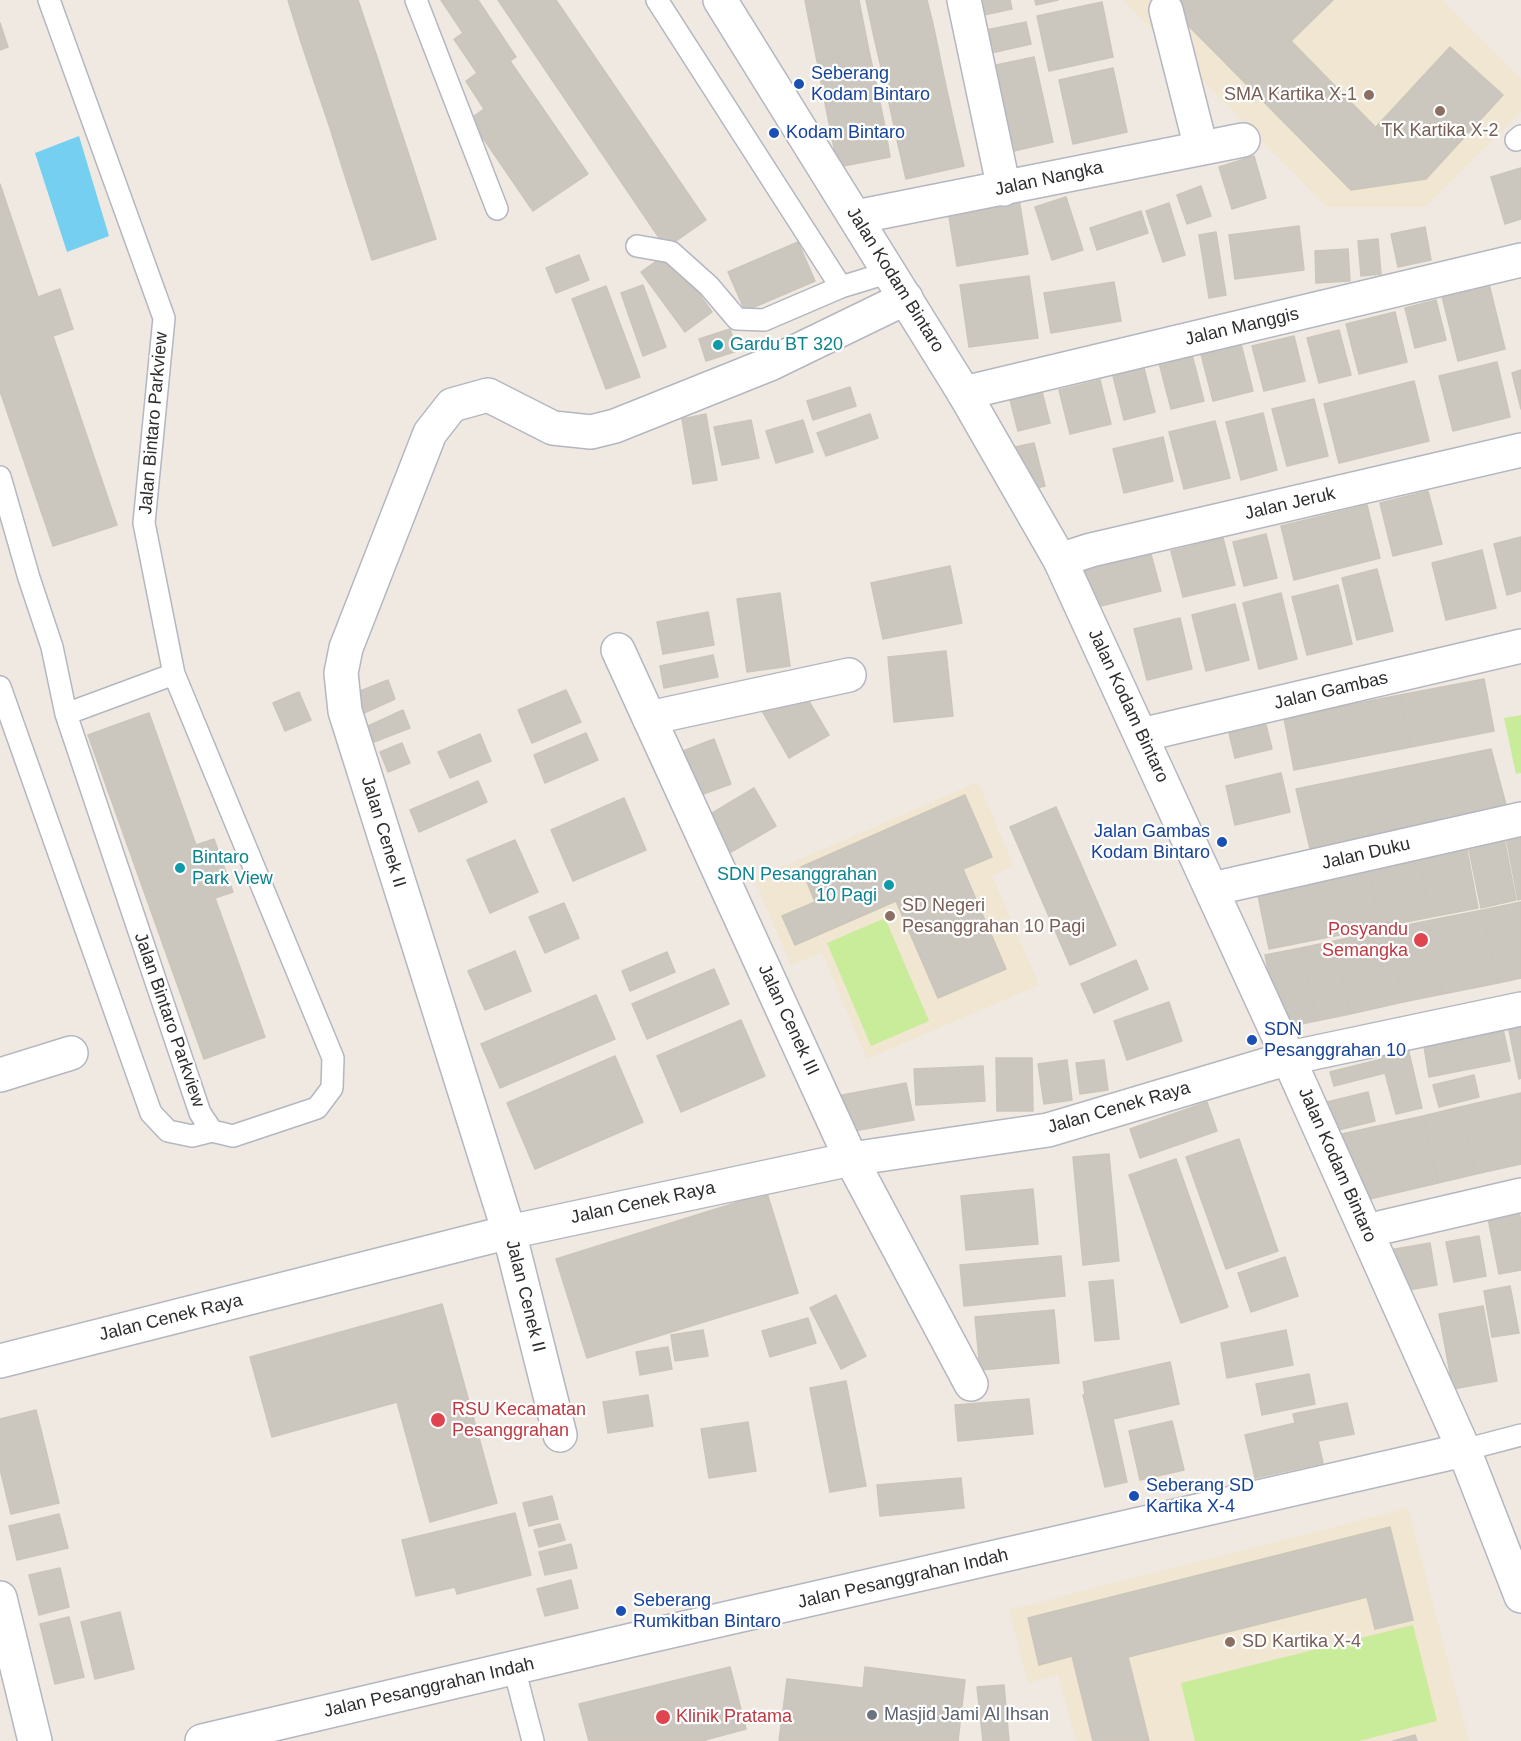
<!DOCTYPE html>
<html>
<head>
<meta charset="utf-8">
<style>
  body { margin:0 }
  canvas { display:block; background:#efe9e1 }
</style>
</head>
<body>
<canvas width="1521" height="1741"></canvas>
<script>
const ctx = document.querySelector('canvas').getContext('2d');
ctx.lineJoin = 'round';
function paint(path, color) {
  ctx.fillStyle = color;
  ctx.fill(path, 'evenodd');
}
function trace(path, color, width, dash) {
  ctx.strokeStyle = color;
  ctx.lineWidth = width;
  ctx.lineCap = dash ? 'butt' : 'round';
  ctx.setLineDash(dash || []);
  ctx.stroke(path);
}
function write(font, color, halo, rows, align = 'center') {
  ctx.font = font + ' Helvetica,sans-serif';
  ctx.lineWidth = 4.5;
  ctx.setLineDash([]);
  ctx.textBaseline = 'middle';
  ctx.strokeStyle = halo;
  ctx.fillStyle = color;
  for (const [text, x, y, turn = 0] of rows) {
    ctx.save();
    ctx.translate(x, y);
    ctx.rotate((+turn || 0) * Math.PI / 180);
    ctx.textAlign = isNaN(turn) ? turn : align;
    if (halo) ctx.strokeText(text, 0, 0);
    ctx.fillText(text, 0, 0);
    ctx.restore();
  }
}
const education = new Path2D(`
  M1123,0H1443L1521,79V112L1425,207H1327Z
  M978,782L1014,866L992,876L1039,985L867,1059L822,953L791,965L754,879Z
  M1408,1508L1469,1741H1076L1058,1675L1028,1683L1009,1610Z`);
const pitch = new Path2D(`
  M1521,715V773L1516,774L1504,718Z
  M885,918L929,1021L871,1046L827,943Z
  M1413,1625L1437,1721L1359,1741H1195L1181,1683Z`);
const water = new Path2D(`
  M79,136L109,236L67,252L35,153Z`);
const building = new Path2D(`
  M288,0H358L364,18L300,39Z
  M441,0H478L516,57L510,61L588,174L533,211L470,119L484,109L466,81L477,73L454,39L463,33Z
  M498,0H556L706,220L666,248Z
  M805,0H859L861,11L809,21Z
  M866,0H927L933,24L874,37Z
  M970,0H1010L1012,9L974,17Z
  M1035,0H1058L1036,5Z
  M1163,0H1333L1291,41L1426,179L1351,190Z
  M1102,2L1113,57L1049,71L1037,16Z
  M861,11L869,51L817,61L809,21Z
  M364,18L379,63L315,84L300,39Z
  M1026,22L1031,44L991,53L986,30Z
  M0,23L8,47L0,50Z
  M933,24L944,77L886,89L874,37Z
  M1450,47L1503,95L1426,179L1376,127Z
  M869,51L877,88L824,98L817,61Z
  M1034,57L1053,142L1001,154L982,68Z
  M379,63L393,107L330,128L315,84Z
  M1113,68L1127,132L1073,144L1059,80Z
  M944,77L955,127L897,140L886,89Z
  M877,88L884,122L831,133L824,98Z
  M393,107L408,152L344,173L330,128Z
  M884,122L890,157L838,167L831,133Z
  M955,127L964,166L906,179L897,140Z
  M408,152L423,198L359,219L344,173Z
  M1254,156L1266,198L1232,209L1219,167Z
  M1521,168V219L1505,224L1491,177Z
  M0,184L38,297L60,289L73,329L53,336L117,525L53,546L0,391Z
  M1201,186L1211,216L1187,224L1177,195Z
  M1066,197L1083,250L1052,260L1035,207Z
  M423,198L436,239L372,260L359,219Z
  M1019,199L1028,254L957,266L948,211Z
  M1169,203L1185,255L1163,262L1146,211Z
  M1141,211L1148,233L1097,250L1090,228Z
  M1299,226L1304,270L1235,279L1229,235Z
  M1425,227L1431,260L1398,267L1391,234Z
  M1216,232L1226,295L1209,298L1199,235Z
  M1378,239L1381,274L1361,276L1358,241Z
  M798,242L815,281L745,311L728,272Z
  M1348,249L1350,281L1316,283L1315,251Z
  M669,252L712,312L685,332L641,272Z
  M579,255L589,280L556,293L546,268Z
  M1029,276L1038,338L969,347L960,285Z
  M1488,280L1505,349L1458,361L1441,292Z
  M1114,282L1121,321L1051,333L1044,293Z
  M643,285L666,347L643,356L621,293Z
  M606,286L640,377L606,389L572,299Z
  M1436,300L1446,340L1415,348L1405,308Z
  M1395,312L1407,362L1359,374L1346,324Z
  M730,329L737,351L706,361L699,339Z
  M1339,330L1351,375L1319,383L1307,338Z
  M1294,336L1305,381L1264,391L1252,346Z
  M1241,344L1253,391L1213,401L1201,354Z
  M1191,351L1204,401L1171,409L1158,359Z
  M1497,362L1510,417L1453,431L1439,376Z
  M1143,364L1155,412L1124,420L1112,372Z
  M1521,370V409L1512,373Z
  M1100,380L1111,424L1070,434L1059,390Z
  M1414,381L1429,441L1339,463L1324,404Z
  M850,387L856,406L813,420L807,401Z
  M1041,388L1050,423L1018,431L1009,396Z
  M1314,399L1328,456L1287,466L1272,409Z
  M1263,413L1277,470L1241,480L1226,422Z
  M706,414L717,480L693,484L682,419Z
  M870,414L878,438L826,456L817,433Z
  M751,420L759,458L722,465L714,427Z
  M803,420L813,452L776,463L766,431Z
  M1215,421L1230,478L1184,489L1169,432Z
  M1163,437L1173,481L1124,493L1113,449Z
  M1034,443L1045,486L1025,491L1015,447Z
  M1428,491L1442,544L1393,556L1380,503Z
  M1367,505L1380,558L1294,580L1281,526Z
  M1266,534L1277,578L1244,586L1233,542Z
  M1521,537V591L1507,595L1494,544Z
  M1223,538L1235,585L1183,597L1171,551Z
  M1149,547L1161,591L1089,609L1078,564Z
  M1482,550L1496,608L1446,620L1432,563Z
  M950,566L962,623L883,639L871,583Z
  M1377,569L1393,631L1357,640L1342,578Z
  M1338,585L1352,644L1307,655L1292,597Z
  M780,593L790,666L747,672L737,599Z
  M1281,593L1297,659L1259,669L1243,603Z
  M1235,604L1249,660L1206,671L1192,615Z
  M708,612L714,645L663,654L657,622Z
  M1180,618L1192,669L1147,680L1134,629Z
  M946,651L953,716L894,722L888,657Z
  M713,655L718,677L664,688L660,666Z
  M1484,679L1494,731L1411,747L1400,695Z
  M388,680L395,699L364,713L355,693Z
  M801,688L829,735L789,758L762,711Z
  M566,690L581,722L532,743L518,710Z
  M299,692L311,720L285,731L273,703Z
  M1400,695L1411,747L1294,770L1284,718Z
  M403,710L410,728L374,742L368,726Z
  M149,713L196,845L214,839L233,892L215,898L265,1037L204,1059L88,735Z
  M1266,725L1272,749L1235,758L1229,733Z
  M586,733L598,760L545,783L534,755Z
  M480,734L491,761L450,778L438,752Z
  M714,739L731,784L695,797L678,753Z
  M402,743L410,763L388,772L380,752Z
  M1491,749L1508,812L1439,828L1418,764Z
  M1418,764L1439,828L1311,853L1296,789Z
  M1281,773L1290,812L1235,825L1226,786Z
  M478,781L487,802L419,832L410,810Z
  M754,788L776,826L731,852L709,815Z
  M965,795L992,857L963,869L1006,969L938,998L896,901L795,945L782,916L815,902L801,867Z
  M624,798L646,850L573,881L551,830Z
  M1056,807L1116,945L1070,965L1010,827Z
  M1521,833V899L1518,900L1506,837Z
  M1504,838L1516,900L1481,908L1468,845Z
  M515,840L538,892L490,913L467,860Z
  M1465,840L1478,908L1431,917L1417,849Z
  M1417,849L1431,917L1380,927L1367,860Z
  M1367,860L1380,927L1269,949L1255,881Z
  M1521,902V978L1498,983L1483,910Z
  M564,903L579,938L545,953L529,917Z
  M1483,910L1498,983L1443,994L1427,921Z
  M1427,921L1443,994L1403,1002L1388,929Z
  M1388,929L1403,1002L1350,1014L1334,941Z
  M1334,941L1350,1014L1316,1021L1301,948Z
  M1301,948L1316,1021L1280,1028L1265,955Z
  M515,951L531,991L485,1010L468,971Z
  M667,952L675,972L630,991L622,971Z
  M1136,960L1148,989L1094,1013L1081,984Z
  M714,969L729,1004L647,1039L632,1004Z
  M596,995L615,1039L500,1088L481,1044Z
  M1169,1002L1182,1041L1127,1060L1114,1021Z
  M1521,1017V1078L1519,1079L1507,1020Z
  M741,1020L765,1076L681,1112L657,1056Z
  M1501,1020L1510,1061L1429,1077L1422,1035Z
  M1407,1044L1422,1108L1396,1114L1385,1073L1334,1086L1330,1072L1382,1059L1380,1051Z
  M615,1056L643,1122L535,1169L507,1103Z
  M996,1058H1032L1033,1111H997Z
  M1067,1060L1072,1100L1044,1104L1038,1064Z
  M1104,1060L1108,1090L1080,1094L1076,1063Z
  M983,1066L985,1101L916,1105L914,1069Z
  M1474,1075L1479,1097L1439,1107L1433,1085Z
  M906,1083L914,1120L843,1133L837,1096Z
  M1368,1092L1375,1121L1330,1132L1323,1103Z
  M1521,1093V1134L1512,1095Z
  M1512,1095L1521,1134V1164L1476,1174L1460,1107Z
  M1207,1102L1217,1131L1140,1158L1130,1129Z
  M1460,1107L1476,1174L1438,1183L1423,1116Z
  M1423,1116L1438,1183L1357,1202L1342,1134Z
  M1239,1139L1278,1251L1226,1269L1186,1157Z
  M1109,1154L1119,1261L1083,1265L1073,1157Z
  M1176,1159L1228,1307L1181,1323L1129,1175Z
  M1033,1189L1038,1244L966,1250L961,1196Z
  M767,1193L798,1293L587,1358L556,1259Z
  M1518,1207L1521,1221V1270L1499,1274L1487,1213Z
  M1479,1236L1486,1276L1454,1282L1446,1242Z
  M1430,1243L1437,1285L1397,1292L1389,1250Z
  M1061,1256L1065,1296L964,1306L960,1265Z
  M1285,1257L1298,1296L1251,1312L1238,1273Z
  M1113,1280L1119,1339L1095,1341L1089,1282Z
  M1510,1286L1519,1333L1492,1337L1484,1291Z
  M836,1295L866,1356L841,1369L810,1308Z
  M442,1304L497,1503L430,1522L397,1402L272,1437L250,1357Z
  M1483,1306L1497,1381L1453,1389L1439,1314Z
  M1054,1310L1059,1363L980,1370L975,1317Z
  M808,1318L816,1343L770,1357L762,1331Z
  M703,1330L708,1356L675,1361L671,1335Z
  M1286,1330L1293,1365L1227,1378L1221,1343Z
  M668,1347L672,1369L640,1375L636,1352Z
  M1170,1362L1179,1404L1113,1419L1127,1482L1105,1487L1083,1395L1085,1394L1083,1382Z
  M1309,1374L1315,1404L1262,1415L1256,1384Z
  M846,1381L866,1486L830,1492L810,1388Z
  M648,1395L653,1426L608,1433L603,1402Z
  M1029,1399L1033,1434L958,1441L955,1405Z
  M1347,1403L1354,1434L1318,1441L1323,1463L1255,1478L1245,1435L1295,1423L1293,1414Z
  M36,1410L59,1503L11,1514L0,1469V1419Z
  M1172,1421L1184,1470L1140,1480L1129,1431Z
  M748,1422L756,1471L709,1478L701,1429Z
  M961,1478L964,1508L880,1516L877,1485Z
  M552,1496L558,1519L529,1526L523,1503Z
  M515,1513L531,1575L457,1594L455,1587L416,1596L402,1540Z
  M59,1514L68,1548L17,1560L9,1526Z
  M560,1524L565,1540L539,1547L534,1530Z
  M1390,1527L1413,1620L1375,1629L1367,1597L1128,1657L1149,1741H1093L1072,1656L1039,1665L1028,1618Z
  M571,1544L577,1568L545,1575L539,1552Z
  M60,1568L69,1607L39,1615L29,1575Z
  M571,1580L578,1608L545,1616L537,1589Z
  M120,1612L134,1669L95,1679L81,1622Z
  M69,1617L84,1677L55,1684L40,1624Z
  M730,1667L746,1729L705,1740L706,1741H589L579,1704Z
  M865,1667L965,1680L958,1741H779L787,1679L863,1688Z
  M1004,1685L1009,1741H983L977,1687Z
  M1415,1735L1417,1741H1393Z`);
const service = new Path2D(`
  M416,0L497,209
  M657,0L841,287
  M1516,140L1521,136
  M637,246L671,252L709,286L737,319L764,320L841,287L890,272
  M0,477L29,578L52,647L66,714L200,1113L212,1131L233,1136L317,1108L332,1088L333,1058L174,674L144,523L164,318L49,0
  M0,687L151,1113L168,1131L192,1136L212,1131
  M66,714L174,674
  M1464,1450L1521,1435
  M514,1668L533,1741`);
const minor = new Path2D(`
  M964,0L1004,189
  M1166,10L1201,148
  M856,217L1243,140
  M964,393L1521,260
  M1060,560L1091,550L1521,450
  M618,650L851,1159L971,1384
  M649,718L849,675
  M1141,735L1521,646
  M1212,889L1521,819
  M0,1075L71,1053
  M1366,1231L1521,1195
  M0,1361L509,1232L851,1159L1048,1130L1289,1058L1521,1009
  M560,1435L509,1232L345,711L341,673L346,648L430,433L452,405L488,395L553,428L591,432L615,426L770,364L906,298
  M1464,1450L1521,1596
  M0,1598L35,1741`);
const tertiary = new Path2D(`
  M202,1741L632,1640L1464,1450L1278,1035L1060,560L964,393L720,0`);
const markers = [
  [799,84,6,"#1a4fb4"],
  [1369,95,6,"#8d6e63"],
  [1440,111,6,"#8d6e63"],
  [774,133,6,"#1a4fb4"],
  [718,345,6,"#0f9aa8"],
  [1222,842,6,"#1a4fb4"],
  [180,868,6,"#0f9aa8"],
  [889,885,6,"#0f9aa8"],
  [890,916,6,"#8d6e63"],
  [1421,940,8,"#e0444e"],
  [1252,1040,6,"#1a4fb4"],
  [438,1420,8,"#e0444e"],
  [1134,1496,6,"#1a4fb4"],
  [621,1611,6,"#1a4fb4"],
  [1230,1642,6,"#8d6e63"],
  [872,1715,6,"#6b7280"],
  [663,1717,8,"#e0444e"]
];
const transitNames = [
  ["Seberang",811,74],
  ["Kodam Bintaro",811,95],
  ["Kodam Bintaro",786,133],
  ["Jalan Gambas",1210,832,"right"],
  ["Kodam Bintaro",1210,853,"right"],
  ["SDN",1264,1030],
  ["Pesanggrahan 10",1264,1051],
  ["Seberang SD",1146,1486],
  ["Kartika X-4",1146,1507],
  ["Seberang",633,1601],
  ["Rumkitban Bintaro",633,1622]
];
const educationNames = [
  ["SMA Kartika X-1",1357,95,"right"],
  ["TK Kartika X-2",1440,131,"center"],
  ["SD Negeri",902,906],
  ["Pesanggrahan 10 Pagi",902,927],
  ["SD Kartika X-4",1242,1642]
];
const streetNames = [
  ["Jalan Nangka",1049,179,-12],
  ["Jalan Kodam Bintaro",895,280,58],
  ["Jalan Manggis",1242,327,-13],
  ["Jalan Bintaro Parkview",154,423,-85],
  ["Jalan Jeruk",1290,504,-13],
  ["Jalan Gambas",1331,691,-13],
  ["Jalan Kodam Bintaro",1128,706,65],
  ["Jalan Cenek II",383,832,73],
  ["Jalan Duku",1366,854,-13],
  ["Jalan Bintaro Parkview",169,1020,71],
  ["Jalan Cenek III",788,1020,65],
  ["Jalan Cenek Raya",1119,1108,-16],
  ["Jalan Kodam Bintaro",1337,1165,66],
  ["Jalan Cenek Raya",643,1203,-12],
  ["Jalan Cenek II",525,1296,76],
  ["Jalan Cenek Raya",171,1318,-14],
  ["Jalan Pesanggrahan Indah",903,1579,-13],
  ["Jalan Pesanggrahan Indah",429,1688,-13]
];
const cultureNames = [
  ["Gardu BT 320",730,345],
  ["Bintaro",192,858],
  ["Park View",192,879],
  ["SDN Pesanggrahan",877,875,"right"],
  ["10 Pagi",877,896,"right"]
];
const healthNames = [
  ["Posyandu",1408,930,"right"],
  ["Semangka",1408,951,"right"],
  ["RSU Kecamatan",452,1410],
  ["Pesanggrahan",452,1431],
  ["Klinik Pratama",676,1717]
];
const worshipNames = [
  ["Masjid Jami Al Ihsan",884,1715]
];
paint(education, '#f0e6d1');
paint(pitch, '#c9ec9a');
paint(water, '#75cff0');
paint(building, '#cbc7bf');
trace(building, '#cbc5ba', 1.5);
trace(service, '#b4b7c1', 24);
trace(minor, '#b4b7c1', 36);
trace(tertiary, '#b4b7c1', 36);
trace(service, '#fff', 21);
trace(minor, '#fff', 33);
trace(tertiary, '#fff', 33);
for (const [x, y, r, color] of markers) {
  const dot = new Path2D();
  dot.arc(x, y, r, 0, 2 * Math.PI);
  ctx.fillStyle = color;
  ctx.fill(dot);
  trace(dot, '#fff', 2);
}
write('18px', '#164399', '#fff', transitNames, 'left');
write('18px', '#785e54', '#fff', educationNames, 'left');
write('18px', '#2e2e2e', '#fff', streetNames);
write('18px', '#0d838f', '#fff', cultureNames, 'left');
write('18px', '#be3a42', '#fff', healthNames, 'left');
write('18px', '#5b616d', '#fff', worshipNames, 'left');
</script>
</body>
</html>
